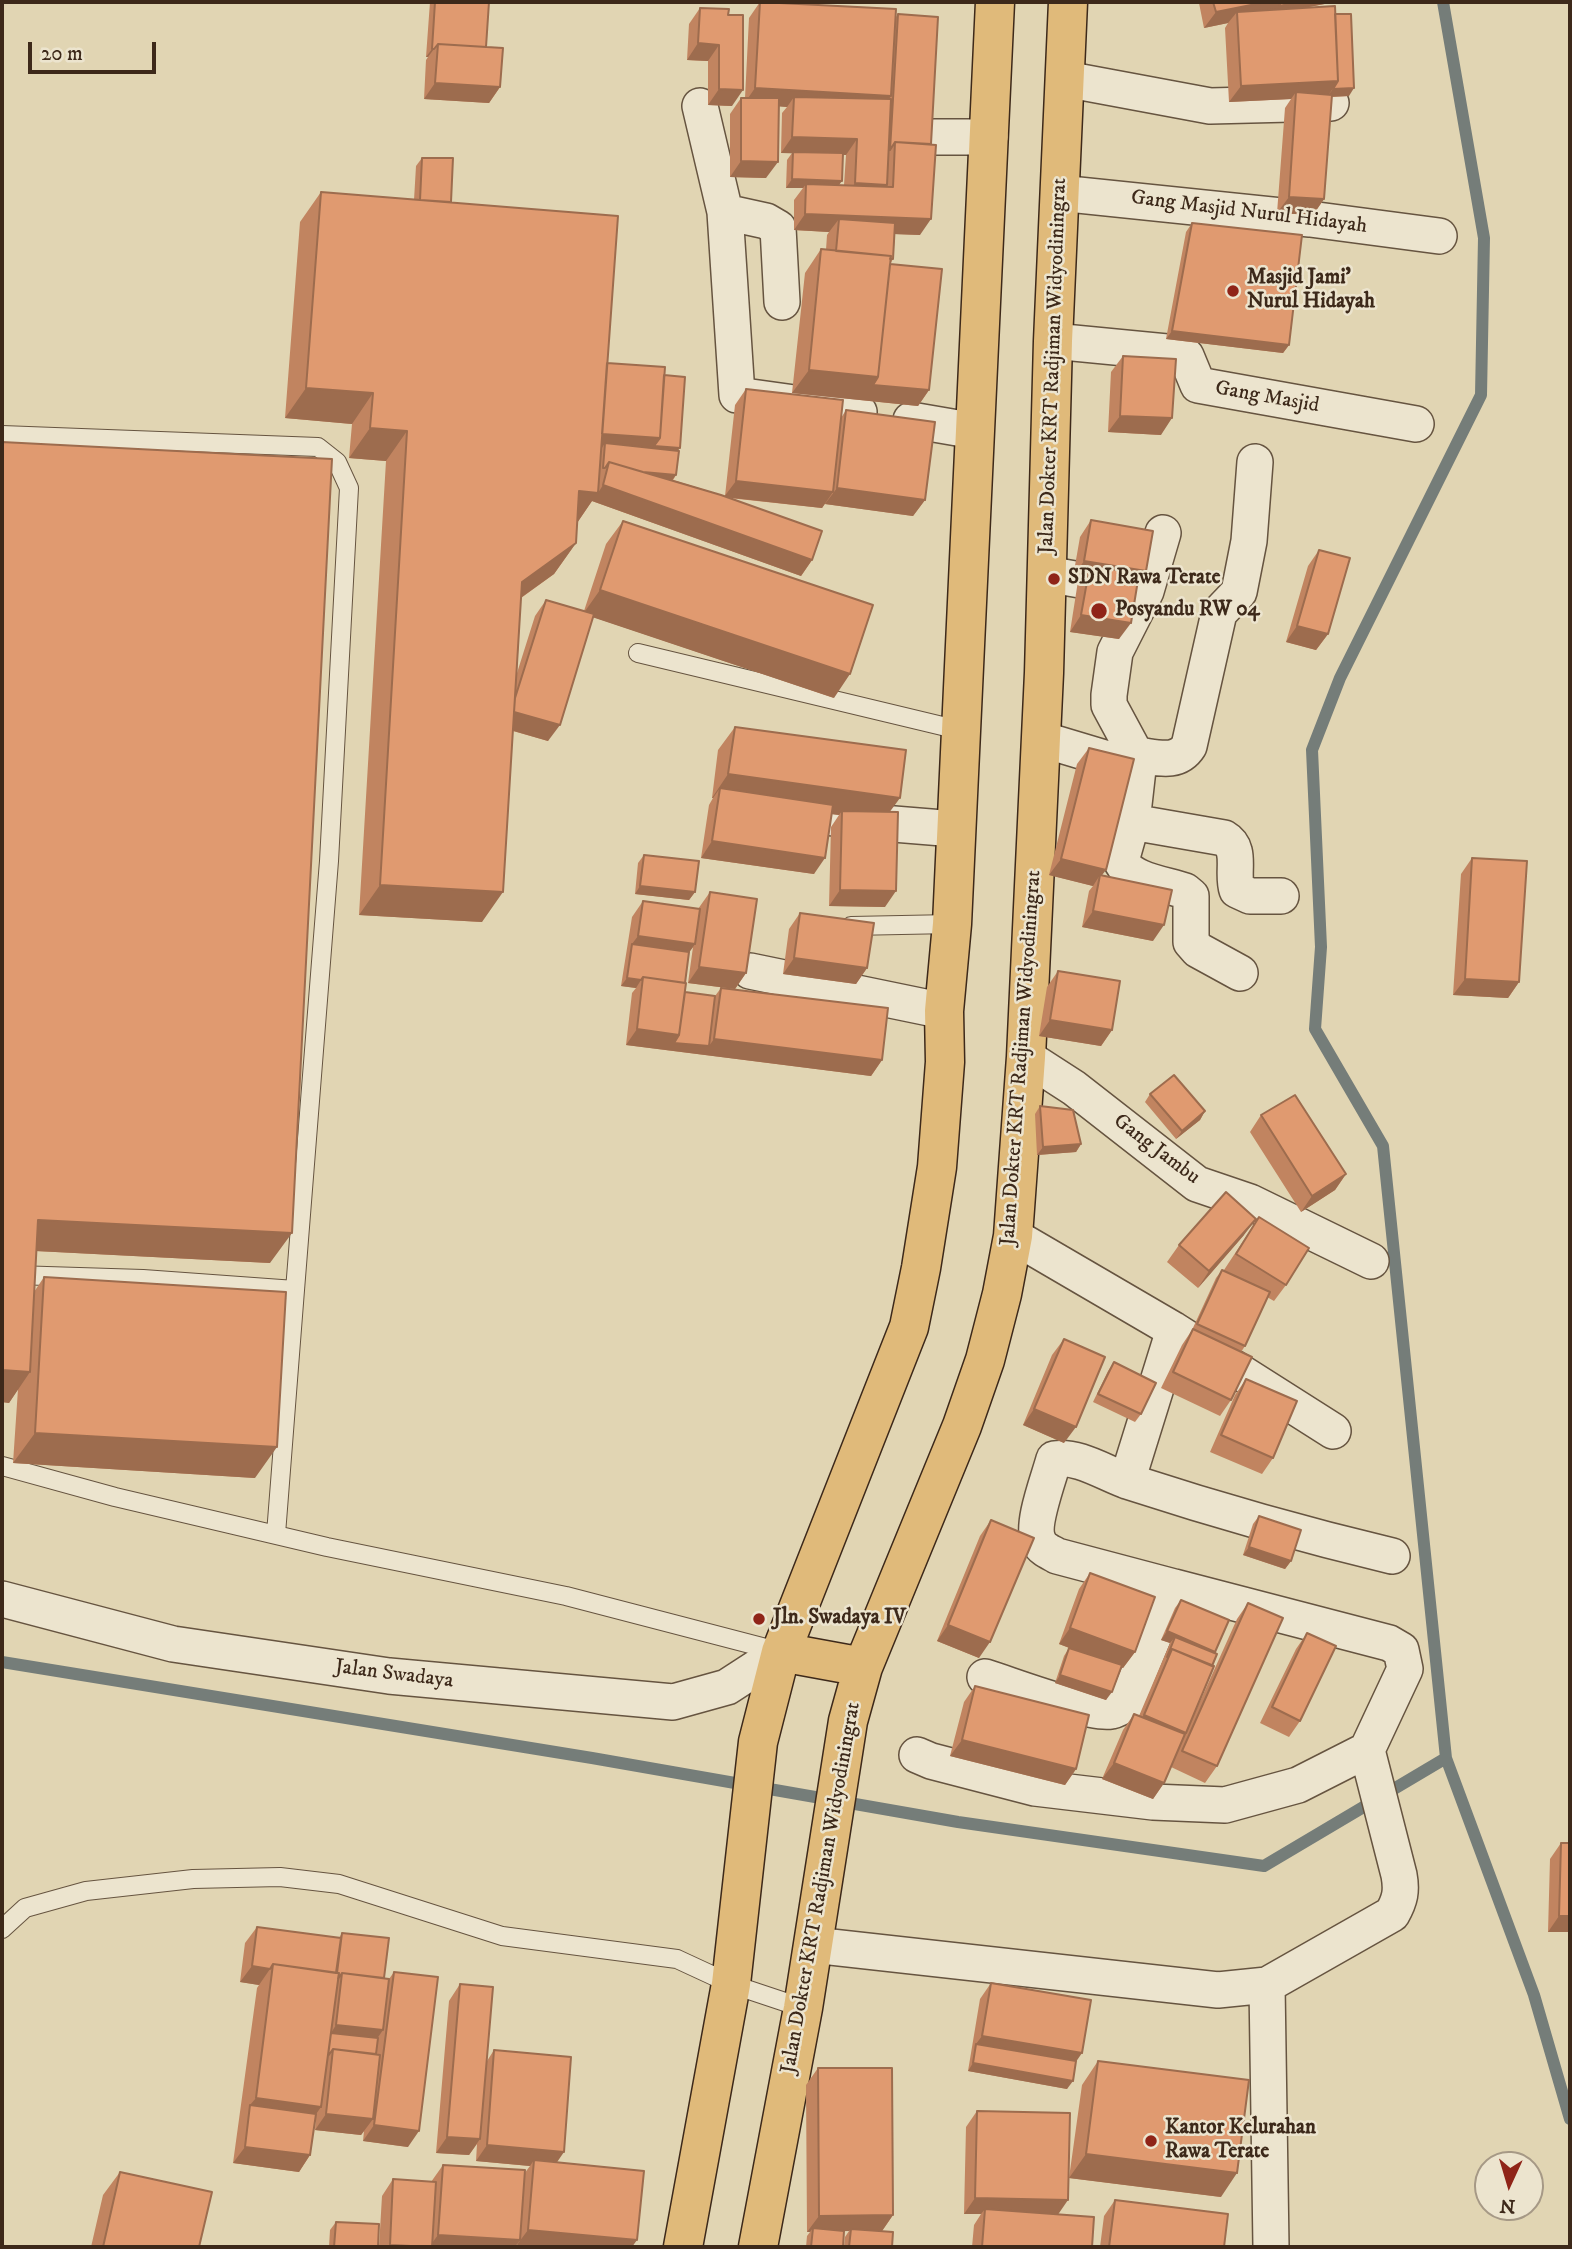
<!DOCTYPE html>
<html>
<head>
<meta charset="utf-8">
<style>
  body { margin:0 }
  #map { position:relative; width:1572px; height:2249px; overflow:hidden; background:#e1d5b3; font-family:"IM FELL DW Pica",serif }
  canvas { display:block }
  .frame { position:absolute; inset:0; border:4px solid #3d291a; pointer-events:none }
  .north { position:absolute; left:1474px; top:2151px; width:70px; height:70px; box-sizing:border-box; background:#ece4ce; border:2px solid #a69986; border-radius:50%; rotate:184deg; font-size:19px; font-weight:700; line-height:28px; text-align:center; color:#3d291a }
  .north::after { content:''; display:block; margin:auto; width:24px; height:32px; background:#8f2418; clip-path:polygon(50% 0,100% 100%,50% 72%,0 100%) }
  .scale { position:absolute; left:28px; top:42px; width:128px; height:32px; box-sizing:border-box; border:4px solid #3d291a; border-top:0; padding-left:9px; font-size:21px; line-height:24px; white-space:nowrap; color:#3d291a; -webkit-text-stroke:5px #ece4ce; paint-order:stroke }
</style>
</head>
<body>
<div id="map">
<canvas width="1572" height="2249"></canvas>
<div class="frame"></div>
<div class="north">N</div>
<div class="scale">20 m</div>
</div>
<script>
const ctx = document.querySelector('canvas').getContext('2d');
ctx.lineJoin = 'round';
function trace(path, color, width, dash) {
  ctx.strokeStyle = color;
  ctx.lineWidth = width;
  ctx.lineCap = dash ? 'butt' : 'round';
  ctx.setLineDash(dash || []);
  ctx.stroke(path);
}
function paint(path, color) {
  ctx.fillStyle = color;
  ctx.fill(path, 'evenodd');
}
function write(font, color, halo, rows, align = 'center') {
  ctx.font = font + ' "IM FELL DW Pica",serif';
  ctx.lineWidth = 5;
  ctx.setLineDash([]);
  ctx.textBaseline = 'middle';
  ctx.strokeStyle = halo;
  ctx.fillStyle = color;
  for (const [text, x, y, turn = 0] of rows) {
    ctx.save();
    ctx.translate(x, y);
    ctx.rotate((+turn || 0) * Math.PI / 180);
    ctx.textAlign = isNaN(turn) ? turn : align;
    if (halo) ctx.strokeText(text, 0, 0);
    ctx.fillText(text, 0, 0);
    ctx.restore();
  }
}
const stream = new Path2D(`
  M2,1662L592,1758L958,1822L1264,1866L1446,1758L1383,1146L1315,1029L1321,947L1312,750L1340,678L1481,395L1484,238L1443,2
  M1446,1758L1534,1995L1570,2119`);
const lane = new Path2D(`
  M2,435L318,447L337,462L349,488L329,861L295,1290L143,1279L15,1275
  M638,653L959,730
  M851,926L952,924
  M2,1466L115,1497L327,1547L566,1596L781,1652
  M276,1534L295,1290
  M2,1929L25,1908L86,1891L193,1879L280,1877L339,1884L502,1936L677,1959L731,1984L803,2008`);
const street = new Path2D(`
  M1065,79L1210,106L1331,103
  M700,106L725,212L737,395L859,412
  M934,137H990
  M1059,193L1310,219L1439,236
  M725,212L766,221L778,228L782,302
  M1053,341L1177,353L1186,356L1198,385L1416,424
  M911,420L975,431
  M1163,533L1146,591L1115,652L1109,695V705L1136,755L1138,769L1132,822L1121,861C1131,881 1165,884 1185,891L1191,896V942L1198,950L1240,973
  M1046,574L1126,588
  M1041,739L1131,766
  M1136,755C1156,757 1177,765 1189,746L1219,613L1239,592L1249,541L1255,462
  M785,812L857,821L955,829
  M1132,822L1224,838C1243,849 1231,872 1237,890L1250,896H1281
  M750,971L944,1011
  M1026,1057L1074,1088L1197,1184L1250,1202L1371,1261
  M1013,1236L1174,1330L1333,1431
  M1127,1481L1174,1330
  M2,1599L173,1644L389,1676L673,1702L727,1687L781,1652
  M985,1677C1011,1685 1088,1715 1111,1711C1116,1711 1122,1706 1126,1704L1174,1587L1057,1556C1050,1552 1042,1549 1039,1542C1030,1526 1049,1478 1054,1459C1079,1455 1106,1474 1130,1482C1216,1510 1304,1535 1392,1556
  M917,1755L931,1761L1035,1788L1153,1802L1225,1805L1298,1785L1367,1750L1405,1669L1401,1650L1389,1643L1174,1587
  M813,1945L1218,1990L1267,1985L1392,1914C1400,1900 1402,1891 1399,1875L1367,1750
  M1267,1985L1271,2247`);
const primary = new Path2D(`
  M781,1652L863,1667
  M683,2247L731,1984L758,1742L781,1652L909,1327L921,1268L937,1167L945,1062L944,1011L952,924L995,2
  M758,2247L803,2008L848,1721L863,1667L962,1426L985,1360L1002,1294L1013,1236L1026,1057L1044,673L1053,341L1068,2`);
const wall = new Path2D(`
  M430,2H489L486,47L500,87L489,103L424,99L426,60L428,57H426Z
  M760,2L896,17L898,14L920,235L895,234L893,259L890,264L929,390L918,406L792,393L805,273L821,249L826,250L827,235L829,232L794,230V200L803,188H786L787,160L792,153H781L782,113L787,107L779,106L766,178L730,177V114L741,98H745L749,18ZM843,155H846L844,185H839Z
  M1187,2H1335L1303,8L1335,14L1349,96L1331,97L1324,199L1313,215L1277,213L1285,108L1291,99L1229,102L1225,28L1228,23L1204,28L1199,3Z
  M700,8L728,15L732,106L708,105V61L687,60L689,24Z
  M422,158L451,202L607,363L664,375L678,451L676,475L673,480L725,496L735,405L746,389L841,418L846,410L925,500L913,516L825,504L826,502L822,508L729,498L812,560L801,576L592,501L577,523L576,543L554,574L521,598L517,673L535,616L546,600L584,611L606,544L623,521L834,698L593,617L548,741L513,731L482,922L359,915L386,461L349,458L352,424L285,418L300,222L321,192L414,200L416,166Z
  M1192,223L1289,345L1283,353L1166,339L1186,232Z
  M1123,356L1161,435L1108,432L1111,372Z
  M2,442L270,1263L36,1251L34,1292L44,1277L255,1478L13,1463L18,1389L9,1403L2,1402Z
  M1091,520L1146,571L1137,584L1119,639L1070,632L1078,581L1081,578L1073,577L1080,537Z
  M1319,550L1328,634L1316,650L1286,642L1308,566Z
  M735,727L890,812L885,907L829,906L831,827L839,815L831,814L814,874L701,858L709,805L713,798H712L718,750Z
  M1089,748L1102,875L1153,941L1082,927L1089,891L1093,886L1049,875L1077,764Z
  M644,855L695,892L689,900L635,894L638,863Z
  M1472,858L1519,982L1508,998L1453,995L1461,874Z
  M710,892L746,973L735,989L688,983L693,947L689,952L685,983V992L715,996L721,988L882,1060L871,1076L626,1045L632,993L636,988L621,986L632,917L643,901L698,909Z
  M800,913L867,968L856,984L783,974L789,929Z
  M1058,971L1112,1030L1101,1046L1039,1036L1047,987Z
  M1150,1094L1205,1111L1200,1120L1176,1139L1145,1102Z
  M1040,1106L1081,1144L1076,1152L1037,1155L1035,1114Z
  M1261,1115L1346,1174L1335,1190L1301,1212L1250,1132Z
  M1259,1217L1286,1285L1274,1301L1267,1297L1245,1346L1241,1352L1231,1400L1220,1416L1161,1388L1182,1345L1192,1330L1216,1278L1222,1270L1229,1274L1224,1270Z
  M1244,1235L1198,1288L1167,1262L1179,1245Z
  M1064,1339V1443L1023,1425L1052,1355Z
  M1114,1362L1141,1414L1135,1422L1093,1402L1108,1371Z
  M1246,1379L1273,1458L1262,1474L1210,1452L1235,1395Z
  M1259,1516L1291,1561L1285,1569L1243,1555L1253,1524Z
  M991,1520L979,1658L937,1641L980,1536Z
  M1090,1573L1135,1652L1123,1668L1121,1667L1106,1700L1055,1683L1064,1656L1069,1648L1072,1649L1059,1644L1079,1589Z
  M1181,1600L1214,1653L1189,1726L1237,1619L1248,1603L1217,1766L1205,1783L1171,1767L1164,1783L1153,1799L1102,1779L1123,1730L1134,1714L1139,1716L1170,1643L1161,1640L1175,1608Z
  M1307,1633L1300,1721L1289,1737L1260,1723L1296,1649Z
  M975,1686L1076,1769L1065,1785L950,1756L964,1702Z
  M1561,1843H1570V1932H1548L1550,1859Z
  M257,1927L339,1938L342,1933L384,1978L389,1979L394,1972L408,2147L363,2141L364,2131L361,2135L315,2130L316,2114L310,2155L299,2172L233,2163L257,1988L259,1985L240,1982L245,1943Z
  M991,1983L1076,2061L1067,2089L968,2071L980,1999Z
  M460,1984L487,2061L494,2050L557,2163L644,2171L516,2245L515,2247H379L382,2196L393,2179L431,2182L443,2165L524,2174L530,2166L476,2161L477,2144L469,2155L436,2153L449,2001Z
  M1098,2061L1221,2197L1069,2178L1082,2085Z
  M818,2068L893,2215L882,2231L892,2247H844L845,2237L849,2231H844L843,2247H806L807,2236L810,2232H807L806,2085Z
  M977,2111L1058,2214L1092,2247H972L974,2225L981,2214H964L966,2127Z
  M120,2172L199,2247H91L103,2195Z
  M1115,2200L1224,2247H1100L1104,2216Z
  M336,2222L378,2247H329L330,2230Z`);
const shadedWall = new Path2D(`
  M1266,2H1335L1237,21V12L1228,23L1204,28L1216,12Z
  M698,43L719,45L708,61L687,60Z
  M432,49H434L428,57H426Z
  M1338,81L1327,97L1296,92L1291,99L1229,102L1241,86Z
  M435,83L500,87L489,103L424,99Z
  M755,88L891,96L880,112L794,97L787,107L744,104Z
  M1354,88L1349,96L1327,97L1333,89Z
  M719,89L743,90L732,106L708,105Z
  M792,137L857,139L846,155L781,153Z
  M741,161L778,162L766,178L730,177Z
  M792,179L842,181L836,189L806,184L803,188H786Z
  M855,183L887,185L876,201L844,199Z
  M1289,197L1324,199L1313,215L1277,213Z
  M805,214L931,219L920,235L838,232L839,219L829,232L794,230Z
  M1172,331L1289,345L1283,353L1166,339Z
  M809,370L878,377L929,390L918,406L792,393Z
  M306,388L373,393L352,424L285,418Z
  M1120,416L1172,418L1161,435L1108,432Z
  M370,428L407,431L386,461L349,458Z
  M598,434L660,438L680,448L674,456L605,443L600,451Z
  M607,468L676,475L670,483Z
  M736,481L833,492L822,508L724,497Z
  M603,485L812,560L801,576L592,501L577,523L579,491L598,493Z
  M837,488L925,500L913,516L825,504Z
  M576,543L554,574L501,612L522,582Z
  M1084,561L1146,571L1135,588L1090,565L1081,578L1073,577Z
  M600,590L850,674L834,698L583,614Z
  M1081,615L1131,623L1119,639L1070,632Z
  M1297,626L1328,634L1316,650L1286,642Z
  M511,711L560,725L548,741L500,727Z
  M728,774L900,798L883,821L842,811L839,815L718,799L720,788L713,798H712Z
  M712,841L825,858L814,874L701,858Z
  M1061,859L1106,870L1099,879L1100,875L1093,886L1049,875Z
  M380,885L503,892L482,922L359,915Z
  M640,886L695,892L689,900L635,894Z
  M840,890L896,891L885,907L829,906Z
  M1093,911L1164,925L1153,941L1082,927Z
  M638,936L695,944L684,960L632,944L626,952Z
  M794,958L867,968L856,984L783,974Z
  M699,967L746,973L735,989L688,983Z
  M627,978L641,980L636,988L621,986Z
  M1465,979L1519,982L1508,998L1453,995Z
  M1050,1020L1112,1030L1101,1046L1039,1036Z
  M637,1029L679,1035L709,1046L714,1039L882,1060L871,1076L626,1045Z
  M1205,1111L1200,1120L1176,1139L1182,1131Z
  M1081,1144L1076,1152L1037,1155L1043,1147Z
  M1346,1174L1335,1190L1301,1212L1312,1196Z
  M1256,1219L1244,1235L1198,1288L1209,1271Z
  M38,1220L292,1233L270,1263L16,1250Z
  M2,1370L30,1372L9,1403L2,1402Z
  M1034,1409L1076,1427L1064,1443L1023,1425Z
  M35,1433L277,1447L255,1478L13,1463Z
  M1249,1547L1291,1561L1285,1569L1243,1555Z
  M948,1625L990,1642L979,1658L937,1641Z
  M1070,1628L1135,1652L1123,1668L1059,1644Z
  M1167,1631L1215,1652L1209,1660L1175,1637L1170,1643L1161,1640Z
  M1060,1675L1112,1692L1106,1700L1055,1683Z
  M1144,1715L1186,1733L1175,1749L1133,1731Z
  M962,1740L1076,1769L1065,1785L950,1756Z
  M1114,1763L1164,1783L1153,1799L1102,1779Z
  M1559,1916H1570V1932H1548Z
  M252,1966L270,1969L259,1985L240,1982Z
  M336,2025L383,2030L372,2046L331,2033Z
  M982,2036L1082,2053L1071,2069L976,2044L970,2052Z
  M973,2063L1073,2081L1067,2089L968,2071Z
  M256,2098L321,2107L305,2130L250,2105Z
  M326,2114L373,2119L361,2135L315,2130Z
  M374,2125L419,2131L408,2147L363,2141Z
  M447,2137L480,2139L469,2155L436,2153Z
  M487,2145L564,2152L553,2168L534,2160L530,2166L476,2161Z
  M245,2147L310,2155L299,2172L233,2163Z
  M1086,2154L1237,2173L1221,2197L1069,2178Z
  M975,2198L1068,2200L1057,2216L985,2209L981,2214H964Z
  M893,2215L882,2231L851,2229L849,2231L812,2232L813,2228L810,2232H807L819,2216Z
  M528,2230L637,2240L632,2247H531L516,2246Z
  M438,2235L520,2240L515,2247H429Z`);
const building = new Path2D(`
  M435,2H489L486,47L438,44L434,49H432Z
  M760,2L896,9L891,96L755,88Z
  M1213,2H1266L1216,12Z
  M1281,2H1299L1279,6Z
  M1335,6L1338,81L1241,86L1237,12Z
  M700,8L729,9L728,15H743V90L719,89V45L698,43Z
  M898,14L938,17L931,144L895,142L890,150Z
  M1335,14H1351L1354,88L1333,89L1338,81Z
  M438,44L503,48L500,87L435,83Z
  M1296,92L1332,95L1324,199L1289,197Z
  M794,97L891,99L887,185L855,183L857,139L792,137Z
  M741,98H779L778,162L741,161Z
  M895,142L936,145L931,219L805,214L806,184L893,187Z
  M793,152L843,153L842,181L792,179Z
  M422,158H453L451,202L420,200Z
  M321,192L618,216L598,493L579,491L576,543L522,582L503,892L380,885L407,431L370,428L373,393L306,388Z
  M839,219L895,223L893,259H890L891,256L836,251Z
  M1192,223L1302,235L1289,345L1172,331Z
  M821,249L891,256L878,377L809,370Z
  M890,264L942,269L929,390L873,385L878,377Z
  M1123,356L1176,359L1172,418L1120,416Z
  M607,363L665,367L660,438L602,434Z
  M664,375L685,377L680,448L654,446L660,438Z
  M746,389L843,400L833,492L736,481Z
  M846,410L935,422L925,500L837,488Z
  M2,442L332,459L292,1233L38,1220L30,1372L2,1370Z
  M605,443L679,451L676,475L643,472L609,462L605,468H603Z
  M609,462L721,495L822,531L812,560L603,485Z
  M1091,520L1153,531L1146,571L1084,561Z
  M623,521L873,605L850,674L600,590Z
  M1319,550L1350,558L1328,634L1297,626Z
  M1090,565L1139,574L1131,623L1081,615Z
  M546,600L594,614L560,725L514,712L515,698Z
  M735,727L906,750L900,798L728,774Z
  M1089,748L1134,759L1106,870L1061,859Z
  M720,788L833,805L825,858L712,841Z
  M842,811L898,812L896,891L840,890Z
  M644,855L699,861L695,892L640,886Z
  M1472,858L1527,861L1519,982L1465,979Z
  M1100,875L1172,890L1164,925L1093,911Z
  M710,892L757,899L746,973L699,967Z
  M643,901L700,909L695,944L638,936Z
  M800,913L874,923L867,968L794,958Z
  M632,944L689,952L685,983L643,977L641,980L627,978Z
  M1058,971L1120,981L1112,1030L1050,1020Z
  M643,977L686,983L679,1035L637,1029Z
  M721,988L888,1008L882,1060L714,1039Z
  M685,992L715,996L709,1046L674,1043L679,1035Z
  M1174,1075L1205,1111L1182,1131L1150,1094Z
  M1295,1095L1346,1174L1312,1196L1261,1115Z
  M1040,1106L1073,1110L1081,1144L1043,1147Z
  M1226,1192L1256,1219L1209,1271L1179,1245Z
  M1259,1217L1309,1248L1286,1285L1236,1254Z
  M1222,1270L1270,1292L1245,1346L1197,1324Z
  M44,1277L286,1292L277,1447L35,1433Z
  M1193,1329L1252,1357L1231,1400L1173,1372Z
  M1064,1339L1105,1357L1076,1427L1034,1409Z
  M1114,1362L1156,1383L1141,1414L1098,1394Z
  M1246,1379L1297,1401L1273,1458L1221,1435Z
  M1259,1516L1301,1530L1291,1561L1249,1547Z
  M991,1520L1034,1538L990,1642L948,1625Z
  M1090,1573L1155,1597L1135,1652L1070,1628Z
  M1181,1600L1229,1620L1215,1652L1167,1631Z
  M1248,1603L1283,1618L1217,1766L1182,1751Z
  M1307,1633L1336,1646L1300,1721L1272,1707Z
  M1175,1637L1217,1654L1212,1666L1172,1649L1167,1657Z
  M1069,1648L1122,1665L1112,1692L1060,1675Z
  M1172,1649L1214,1666L1186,1733L1144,1715Z
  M975,1686L1089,1715L1076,1769L962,1740Z
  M1134,1714L1185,1734L1164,1783L1114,1763Z
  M1561,1843H1570V1916H1559Z
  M257,1927L341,1938L336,1973L273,1964L270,1969L252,1966Z
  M342,1933L389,1938L384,1978L342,1973L338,1979L339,1973H337Z
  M273,1964L339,1973L321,2107L256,2098Z
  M394,1972L438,1977L419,2131L374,2125Z
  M342,1973L389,1979L383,2030L336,2025Z
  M991,1983L1091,2000L1082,2053L982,2036Z
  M460,1984L493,1987L480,2139L447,2137Z
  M331,2033L378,2038L376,2054L333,2049L328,2056Z
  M976,2044L1076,2061L1073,2081L973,2063Z
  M333,2049L380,2055L373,2119L326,2114Z
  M494,2050L571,2057L564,2152L487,2145Z
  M1098,2061L1249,2080L1237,2173L1086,2154Z
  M818,2068H892L893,2215L819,2216Z
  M250,2105L316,2114L310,2155L245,2147Z
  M977,2111L1070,2113L1068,2200L975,2198Z
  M534,2160L644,2171L637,2240L528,2230Z
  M443,2165L525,2170L520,2240L438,2235Z
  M120,2172L212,2192L199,2247H103Z
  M393,2179L436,2182L432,2247L390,2245Z
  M1115,2200L1228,2214L1224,2247H1109Z
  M985,2209L1094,2217L1092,2247H982Z
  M336,2222L379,2224L378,2247H334Z
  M813,2228L844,2231L843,2247H811Z
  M851,2229L893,2232L892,2247H849Z`);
const markers = [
  [1233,291,7,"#8f2418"],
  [1054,579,7,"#8f2418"],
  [1099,611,9,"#8f2418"],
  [759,1619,7,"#8f2418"],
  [1151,2141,7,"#8f2418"]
];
const streetNames = [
  ["Gang Masjid Nurul Hidayah",1249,213,7],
  ["Jalan Dokter KRT Radjiman Widyodiningrat",1054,366,-88],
  ["Gang Masjid",1267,398,10],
  ["Jalan Dokter KRT Radjiman Widyodiningrat",1022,1058,-86],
  ["Gang Jambu",1156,1150,37],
  ["Jalan Swadaya",394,1675,7],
  ["Jalan Dokter KRT Radjiman Widyodiningrat",822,1888,-80]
];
const poiNames = [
  ["Masjid Jami'",1247,279],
  ["Nurul Hidayah",1247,303],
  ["SDN Rawa Terate",1068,579],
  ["Posyandu RW 04",1115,611],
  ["Jln. Swadaya IV",773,1619],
  ["Kantor Kelurahan",1165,2129],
  ["Rawa Terate",1165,2153]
];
trace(stream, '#757d79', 12);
trace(lane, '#665440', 20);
trace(street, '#665440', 38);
trace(primary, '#3d291a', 41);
trace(lane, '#ece4ce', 18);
trace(street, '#ece4ce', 35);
trace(primary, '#e0ba7a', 38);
paint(wall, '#c18460');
paint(shadedWall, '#9d6c4e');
paint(building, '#e09a70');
trace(building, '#9d6c4e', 2);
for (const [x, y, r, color] of markers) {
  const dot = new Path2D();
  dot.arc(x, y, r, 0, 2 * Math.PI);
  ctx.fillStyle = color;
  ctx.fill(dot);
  trace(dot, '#ece4ce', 2.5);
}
write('21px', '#3d291a', '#ece4ce', streetNames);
write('bold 21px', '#3d291a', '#ece4ce', poiNames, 'left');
</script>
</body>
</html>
